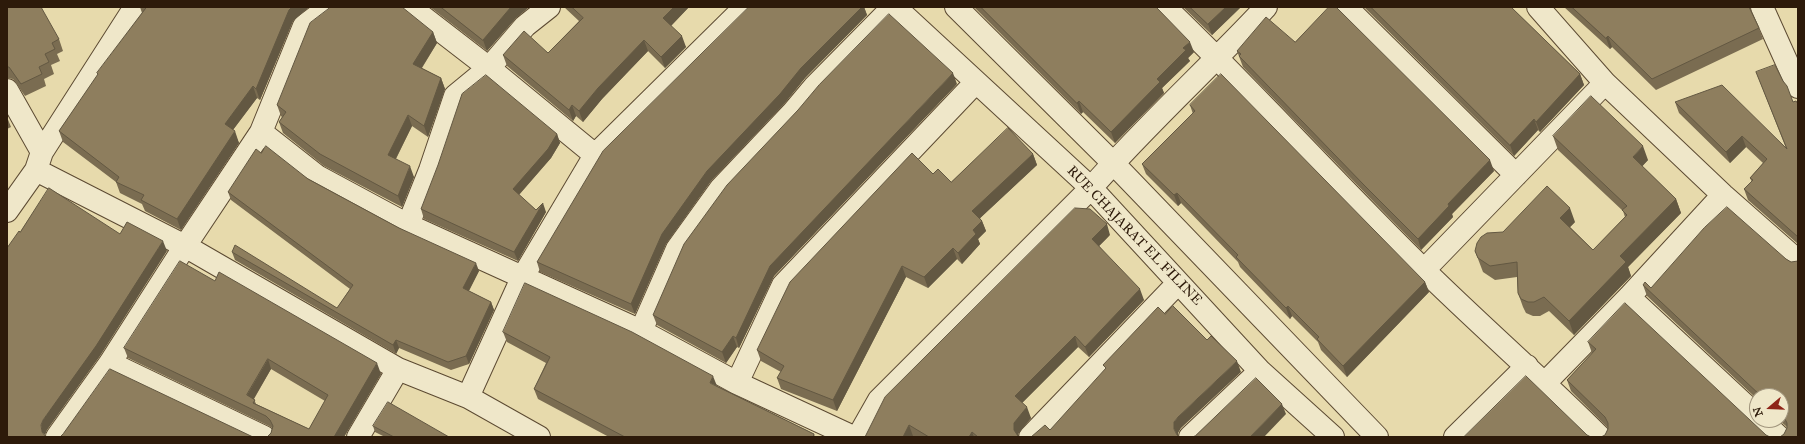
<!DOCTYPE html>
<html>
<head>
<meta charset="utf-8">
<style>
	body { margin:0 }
	#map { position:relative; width:1805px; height:444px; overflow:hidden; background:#e7daac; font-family:"IM FELL Great Primer",serif }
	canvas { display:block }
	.frame { position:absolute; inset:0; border:8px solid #2d1a0a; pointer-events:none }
	.north { position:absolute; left:1749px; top:388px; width:40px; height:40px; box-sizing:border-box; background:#efe7c9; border:1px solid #a1957d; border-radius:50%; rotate:251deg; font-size:11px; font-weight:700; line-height:16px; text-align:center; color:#2d1a0a }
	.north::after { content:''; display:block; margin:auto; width:14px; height:18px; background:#8f2418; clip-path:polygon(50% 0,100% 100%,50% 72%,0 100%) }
</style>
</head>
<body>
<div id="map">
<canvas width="1805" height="444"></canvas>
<div class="frame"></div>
<div class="north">N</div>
</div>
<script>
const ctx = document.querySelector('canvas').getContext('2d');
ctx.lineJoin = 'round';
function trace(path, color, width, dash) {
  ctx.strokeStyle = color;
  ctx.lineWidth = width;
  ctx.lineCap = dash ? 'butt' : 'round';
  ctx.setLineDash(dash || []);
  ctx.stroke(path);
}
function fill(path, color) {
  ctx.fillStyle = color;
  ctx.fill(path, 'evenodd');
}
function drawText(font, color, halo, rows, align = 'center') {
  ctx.font = font + ' "IM FELL Great Primer",serif';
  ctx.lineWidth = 3;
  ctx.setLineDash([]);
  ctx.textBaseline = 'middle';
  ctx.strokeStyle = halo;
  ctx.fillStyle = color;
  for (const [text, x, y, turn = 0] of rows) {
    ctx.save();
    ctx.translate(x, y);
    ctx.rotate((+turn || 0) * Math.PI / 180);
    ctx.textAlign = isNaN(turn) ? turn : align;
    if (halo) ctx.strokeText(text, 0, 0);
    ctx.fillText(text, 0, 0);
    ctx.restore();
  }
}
const minor = new Path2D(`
	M410,7L489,68L595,155
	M895,7L1091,188L1260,371L1333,437
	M956,7L1113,163L1377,437
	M1165,7C1254,92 1336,184 1424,270C1482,327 1543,380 1600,437
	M1346,7L1516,175
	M1538,7L1605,83L1723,195L1798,261
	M1762,7L1798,87
	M7,90L42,152
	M261,132L317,176L408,225L641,331L737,383L853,437
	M36,170L185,246L398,369L468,397L539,437
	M7,211L36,170L42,152L135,7
	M408,225L430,170L455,96L489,68L525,26L549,7
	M1424,270L1605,83
	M1629,297L1757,416
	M641,331L677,249L721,188L793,112L814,87L893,7
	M110,363L264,437
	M737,383L783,285L976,82
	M1545,383L1629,297L1723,195
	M468,397L522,278L595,155L745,7
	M1761,420L1779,437
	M57,437L110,363L185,246L261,132L304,26L329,7
	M358,437L398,369
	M858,437L879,400L1091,188C1146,125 1209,68 1266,7
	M1030,437L1178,283
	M1190,437L1260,371
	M1455,437L1527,366`);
const wall = new Path2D(`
	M7,7L59,39L63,51L57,54L60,61L51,65L54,74L44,79L46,86L25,96L13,79L7,78Z
	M140,7H309L293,21L260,100L257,98L233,130L239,143L181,230L145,211L142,204L120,193L116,182L63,142L59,131L98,75L97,73L142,13Z
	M430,7H529L516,18L487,51Z
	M564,7H689L671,26L686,47L665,68L648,51L602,99L583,122L576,116L573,121L507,66L503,55L548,53L579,21Z
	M749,7H864L867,15L805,78L784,104L711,181L666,244L635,314L540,272L537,262Z
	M974,7H1156L1194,52L1188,58L1190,61L1162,88L1164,93L1115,143L1083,112L1081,114Z
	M1183,7H1241L1212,35Z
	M1364,7H1511L1580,74L1584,85L1540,132L1538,130L1514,156Z
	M1564,7H1749L1759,28L1763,39L1656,90L1612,47L1610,49Z
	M433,32L437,43L422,68L441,78L445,89L428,137L412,126L396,159L414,177L402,207L324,166L283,133L279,122L282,117L281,116L277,105Z
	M1295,42L1494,171L1452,214L1453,217L1421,250L1368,196L1243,67L1237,51Z
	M1756,72L1783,81L1793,102L1798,104V244L1748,200L1744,189L1752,182L1750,178L1763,163L1746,147L1730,163L1679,113L1675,102L1786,148Z
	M957,84L774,276L739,348L737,347L726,363L657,325L653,315Z
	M1190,105L1425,282L1429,292L1347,377L1321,350L1318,342L1292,316L1290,319L1240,267L1238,262L1181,203L1178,206L1146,174L1142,164L1193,114Z
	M7,117L11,127L7,129Z
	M557,134L560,143L551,158L519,195L536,210L546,212L518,261L424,219L421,209Z
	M1553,136L1648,160L1642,166L1676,199L1681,213L1628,267L1631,276L1574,335L1549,311L1540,316H1533L1526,313L1523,307L1518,293L1517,277L1495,280L1483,272L1475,251L1503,232L1575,222L1570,227L1593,250L1625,217L1623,211L1558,150Z
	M261,153L479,271L469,291L491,302L494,310L469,364L451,370L399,348L396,354L235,260L232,252L337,308L350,289L231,200L228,192Z
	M1033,154L1037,165L980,218L982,221L986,231L978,239L980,244L962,264L957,259L928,288L906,277L837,411L781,389L777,378L781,372L761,361L757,350L933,174L951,182Z
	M1110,235L1099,246L1144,300L1089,357L1078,347L1022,403L1031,418L1018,434V436L1020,437H915L913,436L912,437H865Z
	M1786,259L1791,262L1798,437L1784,434L1787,427L1779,420H1781V396H1757V399L1647,296L1643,285L1651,288Z
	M215,281L381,374L344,437H267L271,433L272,428L269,426L128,358L124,348ZM271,369L325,401L309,429L256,404L254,399Z
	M503,332L717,386L814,434L815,437H609L538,399L534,389L546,363L507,342Z
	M1588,342L1766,435H1605L1608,428L1571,391L1567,380L1592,353Z
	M373,426L449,437H385L375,432Z`);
const shadedWall = new Path2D(`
	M292,7H309L293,21L260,100L256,89L289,10Z
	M511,7H529L516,18L487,51L483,40Z
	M674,7H689L667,30L663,18Z
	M862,7H864L867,15L805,78L784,104L711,181L666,244L635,314L631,304L662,234L707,171L801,68Z
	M1226,7H1241L1212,35L1208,24Z
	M433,32L437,43L417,75L413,64Z
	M682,36L686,47L665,68L661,57Z
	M1608,36L1612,47L1610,49L1606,38Z
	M644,40L648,51L602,99L583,122L579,111L598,88Z
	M1190,42L1194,52L1188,58L1190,61L1162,88L1164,93L1115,143L1111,132L1183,48Z
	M953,73L957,84L774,276L739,348L736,338L770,266Z
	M1580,74L1584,85L1540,132L1536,122Z
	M441,78L445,89L428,137L424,126Z
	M253,86L257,98L229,135L225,124Z
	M1079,101L1083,112L1081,114L1077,103Z
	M572,105L576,116L573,121L569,110Z
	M408,115L412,126L392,166L388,155Z
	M1534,119L1538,130L1514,156L1510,145Z
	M235,131L239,143L181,230L177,219Z
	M557,134L560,143L551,158L516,198L513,189Z
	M1742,136L1746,147L1730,163L1726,152Z
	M1643,146L1648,160L1638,171L1633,157Z
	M1033,154L1037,165L976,222L972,211Z
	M1490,160L1494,171L1452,214L1453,217L1421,250L1418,239L1448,204Z
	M410,166L414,177L402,207L398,196Z
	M1177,193L1181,203L1178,206L1174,195Z
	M1676,199L1681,213L1628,267L1631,276L1574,335L1569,321L1620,256Z
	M543,203L546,212L518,261L514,252Z
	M1570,208L1575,222L1565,232L1560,218Z
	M982,221L986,231L978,239L980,244L962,264L958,253L973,230Z
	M1107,224L1110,235L1096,249L1092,239Z
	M163,241L167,251L100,356L47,430L45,435L42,432L41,425L43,420Z
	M953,248L957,259L928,288L924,277Z
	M476,263L479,271L466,296L463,288Z
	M902,266L906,277L837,411L833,400Z
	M1425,282L1429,292L1347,377L1343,366Z
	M1140,289L1144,300L1089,357L1085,347Z
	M491,302L494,310L469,364L466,356Z
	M1288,306L1292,316L1290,319L1286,308Z
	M733,336L737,347L726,363L722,352Z
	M1075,336L1078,347L1019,406L1015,396Z
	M396,340L399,348L396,354L393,345Z
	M268,359L271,369L250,405L247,395Z
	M1237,361L1241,372L1181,428L1178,433V437L1174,429V422L1178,417Z
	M377,363L381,374L344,437H334Z
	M713,376L717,386L710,383Z
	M1282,404L1286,414L1264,437H1250Z
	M1027,407L1031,418L1018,434V437L1014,430V423Z
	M909,425L913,436L912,437H903Z
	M972,432L974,437H969Z`);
const building = new Path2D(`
	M7,7H41L59,39L52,43L55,49L45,54L49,62L39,67L42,74L21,84L9,67H7Z
	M147,7H292L289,10L256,89L253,86L225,124L235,131L177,219L141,200L144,195L116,182L119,177L59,131L98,74L97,73Z
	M331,7H402L433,32L413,64L441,78L424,126L408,115L388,155L410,166L398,196L320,154L279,122L286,112L277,105L310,23Z
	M441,7H511L483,40Z
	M572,7H674L663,18L682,36L661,57L644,40L598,88L579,111L572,105L569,110L503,55L524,31L548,53L583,18Z
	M749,7H862L801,68L780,94L707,171L662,234L631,304L537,262L603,151Z
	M981,7H1156L1190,42L1183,48L1186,50L1157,79L1160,82L1111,132L1079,101L1077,103Z
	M1190,7H1226L1208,24Z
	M1329,7H1336L1490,160L1448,204L1449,206L1418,239L1364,185L1239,56L1241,54L1237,51L1266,17L1295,42Z
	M1371,7H1511L1580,74L1536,122L1534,119L1510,145Z
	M1572,7H1749L1759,28L1652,79L1608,36L1606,38Z
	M889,14L953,73L770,266L736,338L733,336L722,352L653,315L684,244L727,185L798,110L819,85Z
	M1775,65L1783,81L1787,86L1793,102L1796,101L1798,104V237L1744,189L1753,180L1750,178L1767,159L1742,136L1726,152L1675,102L1722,85L1787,149L1756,72Z
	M1221,74L1425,282L1343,366L1317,339L1319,337L1288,306L1286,308L1236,257L1238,255L1177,193L1174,195L1142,164L1195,111L1190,105Z
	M486,75L557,134L548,149L513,189L536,210L543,203L514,252L421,209L438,165L462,94Z
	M1591,96L1643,146L1633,157L1676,199L1620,256L1626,262L1569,321L1544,297L1534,302H1528L1521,299L1518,293L1517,262L1490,266L1478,258L1475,251L1477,243L1481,237L1487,233L1503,232L1547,186L1570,208L1560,218L1593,250L1627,215L1622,210L1627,206L1553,136Z
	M1008,128L1033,154L972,211L982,221L973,230L976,234L958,253L953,248L924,277L902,266L833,400L777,378L784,366L757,350L790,282L912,153L933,174L938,169L951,182Z
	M266,146L308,179L399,228L476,263L463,288L491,302L466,356L448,362L396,340L393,345L232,252L235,245L337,308L353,285L228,192L256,149L261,153Z
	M49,188L120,234L127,222L163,241L96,346L43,420L41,425L42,432L46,437H7V248L19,231L20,232Z
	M1727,207L1786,259L1791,262L1798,261V437H1780L1784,434L1787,428V423L1784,417L1781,414V396H1761L1643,285L1645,282L1651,288L1704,228Z
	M1075,208L1090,209L1107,224L1092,239L1140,289L1085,347L1075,336L1015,396L1027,407L1014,423V430L1018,436L1020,437H978L972,432L969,437H929L909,425L903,437H865L885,397Z
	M180,261L215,281L219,272L377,363L334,437H267L271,433L273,426L270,420L266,416L124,348ZM268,359L328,395L309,429L253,403L255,400L247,395Z
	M525,283L632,332L713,376L710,383L814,434L813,437H625L534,389L550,357L503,332Z
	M1625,303L1766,435L1770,437H1601L1605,435L1608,429V423L1605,417L1567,380L1596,349L1588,342Z
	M1173,306L1207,340L1211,336L1237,361L1178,417L1174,422V429L1177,435L1180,437H1031L1045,425L1050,430L1106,368L1103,365L1158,307L1165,314Z
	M110,369L253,437H60L63,434Z
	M1526,376L1587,435L1591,437H1464Z
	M1256,378L1282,404L1250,437H1192L1195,436Z
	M388,402L449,437H394L373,426Z`);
const streetNames = [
	["RUE CHAJARAT EL FILINE",1134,236,46]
];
trace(minor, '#5c4a32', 24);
trace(minor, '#efe7c9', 22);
fill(wall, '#7a6c51');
fill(shadedWall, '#635842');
fill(building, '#8e7e5e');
trace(building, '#635842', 1);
drawText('14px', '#2d1a0a', '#efe7c9', streetNames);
</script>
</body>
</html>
